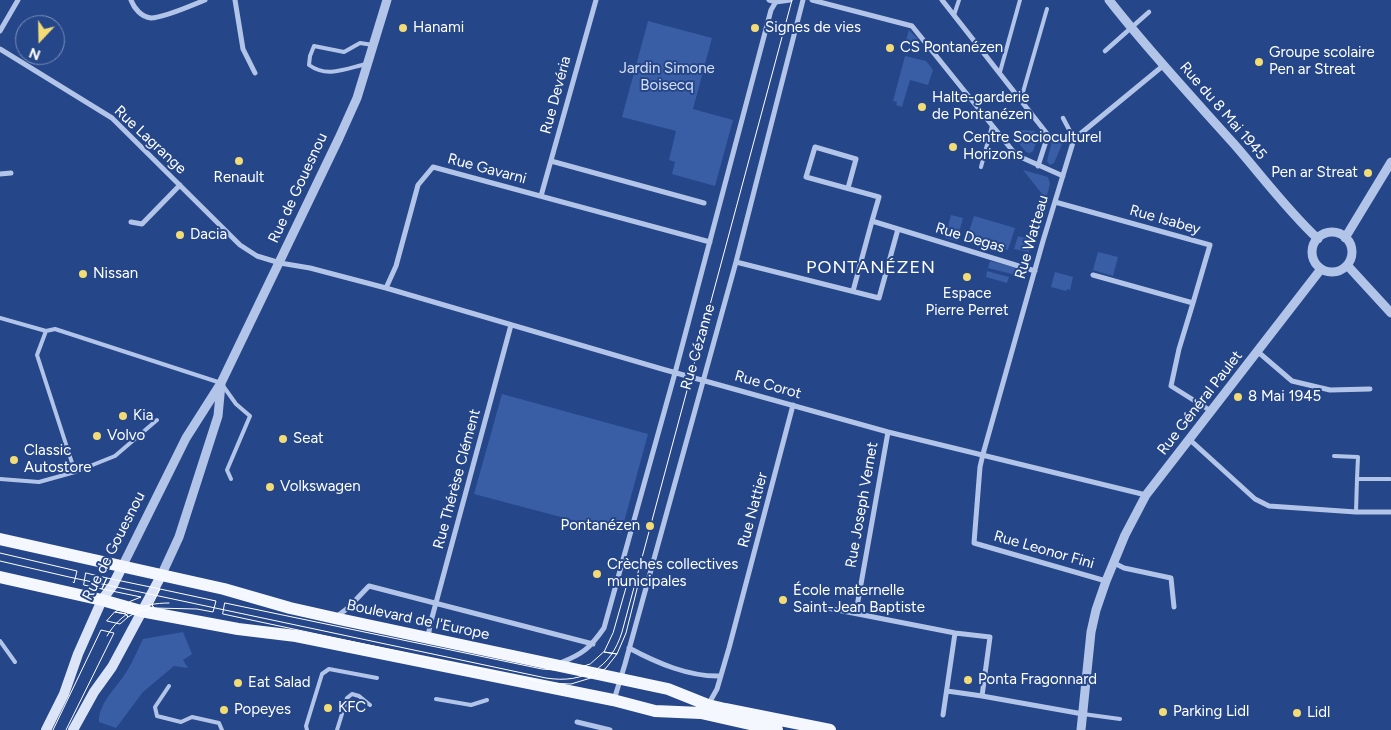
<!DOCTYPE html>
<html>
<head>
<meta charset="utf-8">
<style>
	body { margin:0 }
	#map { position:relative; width:1391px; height:730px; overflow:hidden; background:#254689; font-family:Figtree,sans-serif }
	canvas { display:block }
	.north { position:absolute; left:15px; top:15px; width:50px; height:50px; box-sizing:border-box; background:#254689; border:1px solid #7c90b8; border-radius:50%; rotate:201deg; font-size:14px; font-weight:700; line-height:20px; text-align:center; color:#fff }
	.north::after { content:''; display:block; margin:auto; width:18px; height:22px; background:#f3dc76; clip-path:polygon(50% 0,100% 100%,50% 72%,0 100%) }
</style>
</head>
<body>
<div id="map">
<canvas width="1391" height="730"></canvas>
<div class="north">N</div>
</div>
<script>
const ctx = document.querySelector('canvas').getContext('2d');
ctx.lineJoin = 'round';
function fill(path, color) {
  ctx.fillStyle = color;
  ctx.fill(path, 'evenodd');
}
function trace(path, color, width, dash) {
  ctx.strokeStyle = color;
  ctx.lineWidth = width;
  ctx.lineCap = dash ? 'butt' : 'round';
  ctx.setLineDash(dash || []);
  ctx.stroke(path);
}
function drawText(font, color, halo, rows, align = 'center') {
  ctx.font = font + ' Figtree,sans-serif';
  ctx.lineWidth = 4;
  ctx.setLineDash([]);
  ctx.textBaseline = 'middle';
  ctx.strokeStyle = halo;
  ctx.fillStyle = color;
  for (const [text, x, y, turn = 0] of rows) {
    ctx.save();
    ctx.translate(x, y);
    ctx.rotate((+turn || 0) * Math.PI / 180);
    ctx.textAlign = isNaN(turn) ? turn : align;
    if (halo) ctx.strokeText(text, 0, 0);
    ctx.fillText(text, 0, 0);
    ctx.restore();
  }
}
const green = new Path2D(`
	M648,21L712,38L693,109L733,120L715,186L672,174L675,162L669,160L676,131L622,117Z
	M909,30L918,39L916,47L905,43Z
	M905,56L926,61L933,70L928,85L910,80L902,107L896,105L897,102L893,101Z
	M1021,130L1035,131L1036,143L1033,151L1030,153L1026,152L1016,140L1021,136Z
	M1056,134L1063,142L1054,163L1050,165L1047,161L1053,137Z
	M1023,170L1048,177L1050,184L1046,199Z
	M951,215L963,218L957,241L945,238Z
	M974,216L1015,228L1008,250L967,238Z
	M1018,236L1032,240L1029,252L1014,249Z
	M1098,252L1118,257L1113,276L1093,270Z
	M990,261L1018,268L1016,275L988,268Z
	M987,271L1009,277L1007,283L986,277Z
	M1055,272L1073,277L1070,290L1067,289L1066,291L1051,287Z
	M502,394L648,434L621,533L474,494Z
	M183,632L192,654L183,660L188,668L174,666L143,692L116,728L99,722C98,704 116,688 125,674C132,664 137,651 143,639Z`);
const service = new Path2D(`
	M954,15L959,0
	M366,64C345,69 327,78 309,65L310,56L314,46L344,52L360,43L373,45
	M1000,72L1020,0
	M1021,99L1047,9
	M981,167L992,126
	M0,318L46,331
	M157,420L115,456L75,472L37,355L46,331L55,329L221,383L236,404L250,416L227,470L231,479
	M1334,456L1358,457L1357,479
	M0,479L39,482L75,472
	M1356,512L1357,479H1390
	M0,641L15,662
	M169,686L155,707L157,716L181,722L192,717L219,723L222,730
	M436,699L471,705L487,700
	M1083,714L1120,719
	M307,730L306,726L322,674L329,669L377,678
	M337,730L347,698L352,694L359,696L370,705`);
const pedestrian = new Path2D(`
	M1063,118L1074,139`);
const minor = new Path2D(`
	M131,0C134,8 141,17 151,18C163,18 193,5 205,0
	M235,0L243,49L255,73
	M769,0L776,2L790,0
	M812,0L912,26L1016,155L1063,176
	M942,0L1048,135L1038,166
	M0,31L18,0
	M0,49L112,118L240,245L257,256L280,263L310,268L386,288L396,266L418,185L433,167L710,242
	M551,161L704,203
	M0,174L11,173
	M848,188L856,159L815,147L806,177L879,197L872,221
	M541,196L596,0
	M1055,202L1210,245L1193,303
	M131,222L142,224L180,185
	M736,262L879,298L898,229
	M1093,275L1193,303L1179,349L1171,386L1211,411
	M386,288L662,369L888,432L1146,495
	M853,291L872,221L1035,271
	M1257,351L1292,381L1330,390L1370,389
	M1189,439L1255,499L1269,506L1356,512H1391
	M1114,563L1124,568L1171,578L1174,607
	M1106,581L974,543L980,467L983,454L1043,241L1074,139L1164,65
	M817,606L955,633L990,637L982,696
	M856,612L888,432
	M336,617L348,608L369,586L593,644
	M428,638L430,625L511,325
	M629,648C657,663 689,677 721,676
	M560,663C583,654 590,648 604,628L675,373L771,10L777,0
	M947,691L982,696L1083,714
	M614,700L625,664L736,262L803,0
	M708,705L717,689L729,648L793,405
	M943,715L955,633
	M577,722L610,730`);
const tertiary = new Path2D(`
	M1109,0C1148,50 1192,97 1234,144C1262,176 1287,210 1318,239
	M1312 252a20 20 0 1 1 40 0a20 20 0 1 1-40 0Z
	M1345,238L1391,162
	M1347,265L1391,313
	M122,567L186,438L221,383L339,138L357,98L387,0
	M161,576L179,537L218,416L221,384
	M1081,730L1091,632L1096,610L1106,581L1125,535L1146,495L1321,269`);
const secondary = new Path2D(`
	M46,730L64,694L78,654L102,600L113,585L122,567
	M73,730L94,692L112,667L161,576`);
const primary = new Path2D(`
	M0,539L224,589L290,608L339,619L668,689L708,705L725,709L830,730
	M0,577L102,600L141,611L238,629L296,636L613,700L655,711L701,713L777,730`);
const tram = new Path2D(`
	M0,553L77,571L74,583L73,582
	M0,561L69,577L546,678C584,684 611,668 622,632L792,0
	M86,573L107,578L102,589L84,585Z
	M107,578L160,589L152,605L154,608L139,611L128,617L126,614L115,612L131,601L141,597L102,589Z
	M628,582L638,585L626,633L617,654L604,652L613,633Z
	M160,589L216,601L213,612L197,609L154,608L152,605Z
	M225,603L542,669L569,671L594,677L571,684L547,683L223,614Z
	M115,612L126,614L128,617L120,624L107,621Z
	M107,636C121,612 142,603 169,603
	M604,652L617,654L606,668L594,677L569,671L590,664Z
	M53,730L101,630L114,633L66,730`);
const pedestrianBridge = new Path2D(`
	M1105,51L1149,12`);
const markers = [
	[403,28,5,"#f3dc76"],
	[755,28,5,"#f3dc76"],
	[890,48,5,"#f3dc76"],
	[1259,62,5,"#f3dc76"],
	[922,107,5,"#f3dc76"],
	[953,147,5,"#f3dc76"],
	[239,161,5,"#f3dc76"],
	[1368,173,5,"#f3dc76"],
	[180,235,5,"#f3dc76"],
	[83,274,5,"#f3dc76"],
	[967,277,5,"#f3dc76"],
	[1238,397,5,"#f3dc76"],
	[123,416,5,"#f3dc76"],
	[97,436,5,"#f3dc76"],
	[283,439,5,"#f3dc76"],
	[14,460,5,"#f3dc76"],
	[270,487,5,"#f3dc76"],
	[650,526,5,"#f3dc76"],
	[597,574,5,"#f3dc76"],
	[783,600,5,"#f3dc76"],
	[968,680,5,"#f3dc76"],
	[238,683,5,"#f3dc76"],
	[328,708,5,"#f3dc76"],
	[224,710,5,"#f3dc76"],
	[1163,712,5,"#f3dc76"],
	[1297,713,5,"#f3dc76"]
];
const poiNames = [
	["Hanami",413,28],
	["Signes de vies",765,28],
	["CS Pontanézen",900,48],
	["Groupe scolaire",1269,53],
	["Pen ar Streat",1269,70],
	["Halte-garderie",932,98],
	["de Pontanézen",932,115],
	["Centre Socioculturel",963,138],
	["Horizons",963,155],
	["Pen ar Streat",1358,173,"right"],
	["Renault",239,178,"center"],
	["Dacia",190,235],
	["Nissan",93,274],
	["Espace",967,294,"center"],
	["Pierre Perret",967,311,"center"],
	["8 Mai 1945",1248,397],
	["Kia",133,416],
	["Volvo",107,436],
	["Seat",293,439],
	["Classic",24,451],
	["Autostore",24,468],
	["Volkswagen",280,487],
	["Pontanézen",640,526,"right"],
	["Crèches collectives",607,565],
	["municipales",607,582],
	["École maternelle",793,591],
	["Saint-Jean Baptiste",793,608],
	["Ponta Fragonnard",978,680],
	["Eat Salad",248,683],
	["KFC",338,708],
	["Popeyes",234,710],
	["Parking Lidl",1173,712],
	["Lidl",1307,713]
];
const parkNames = [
	["Jardin Simone",667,69],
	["Boisecq",667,86]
];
const streetNames = [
	["Rue Devéria",556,95,-75],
	["Rue du 8 Mai 1945",1223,111,49],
	["Rue Lagrange",150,140,43],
	["Rue Gavarni",487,169,15],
	["Rue de Gouesnou",298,188,-65],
	["Rue Isabey",1165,220,16],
	["Rue Watteau",1032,237,-74],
	["Rue Degas",970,238,17],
	["Rue Cézanne",698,347,-74],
	["Rue Corot",768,385,16],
	["Rue Général Paulet",1200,403,-52],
	["Rue Thérèse Clément",457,479,-75],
	["Rue Joseph Vernet",862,505,-80],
	["Rue Nattier",753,510,-75],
	["Rue de Gouesnou",114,546,-63],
	["Rue Leonor Fini",1044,550,16],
	["Boulevard de l'Europe",418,620,12]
];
const quarterNames = [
	["PONTANÉZEN",871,268]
];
fill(green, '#395ea6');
trace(service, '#b2c5e9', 4);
trace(pedestrian, '#b2c5e9', 4.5);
trace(minor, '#b2c5e9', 5);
trace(tertiary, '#b2c5e9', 9);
trace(secondary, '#dce5f8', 10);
trace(primary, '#f5f7fe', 12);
trace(tram, '#fff', 1);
trace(pedestrianBridge, '#b2c5e9', 4.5);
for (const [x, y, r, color] of markers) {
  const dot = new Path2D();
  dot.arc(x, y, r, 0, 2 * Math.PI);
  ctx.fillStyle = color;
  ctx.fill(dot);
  trace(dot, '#254689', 2);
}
drawText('15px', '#fff', '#254689', poiNames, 'left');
drawText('15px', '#d6e1f7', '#254689', parkNames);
drawText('15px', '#fff', '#254689', streetNames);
ctx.letterSpacing = '1px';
drawText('18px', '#fff', '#254689', quarterNames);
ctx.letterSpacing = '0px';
</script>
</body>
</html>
